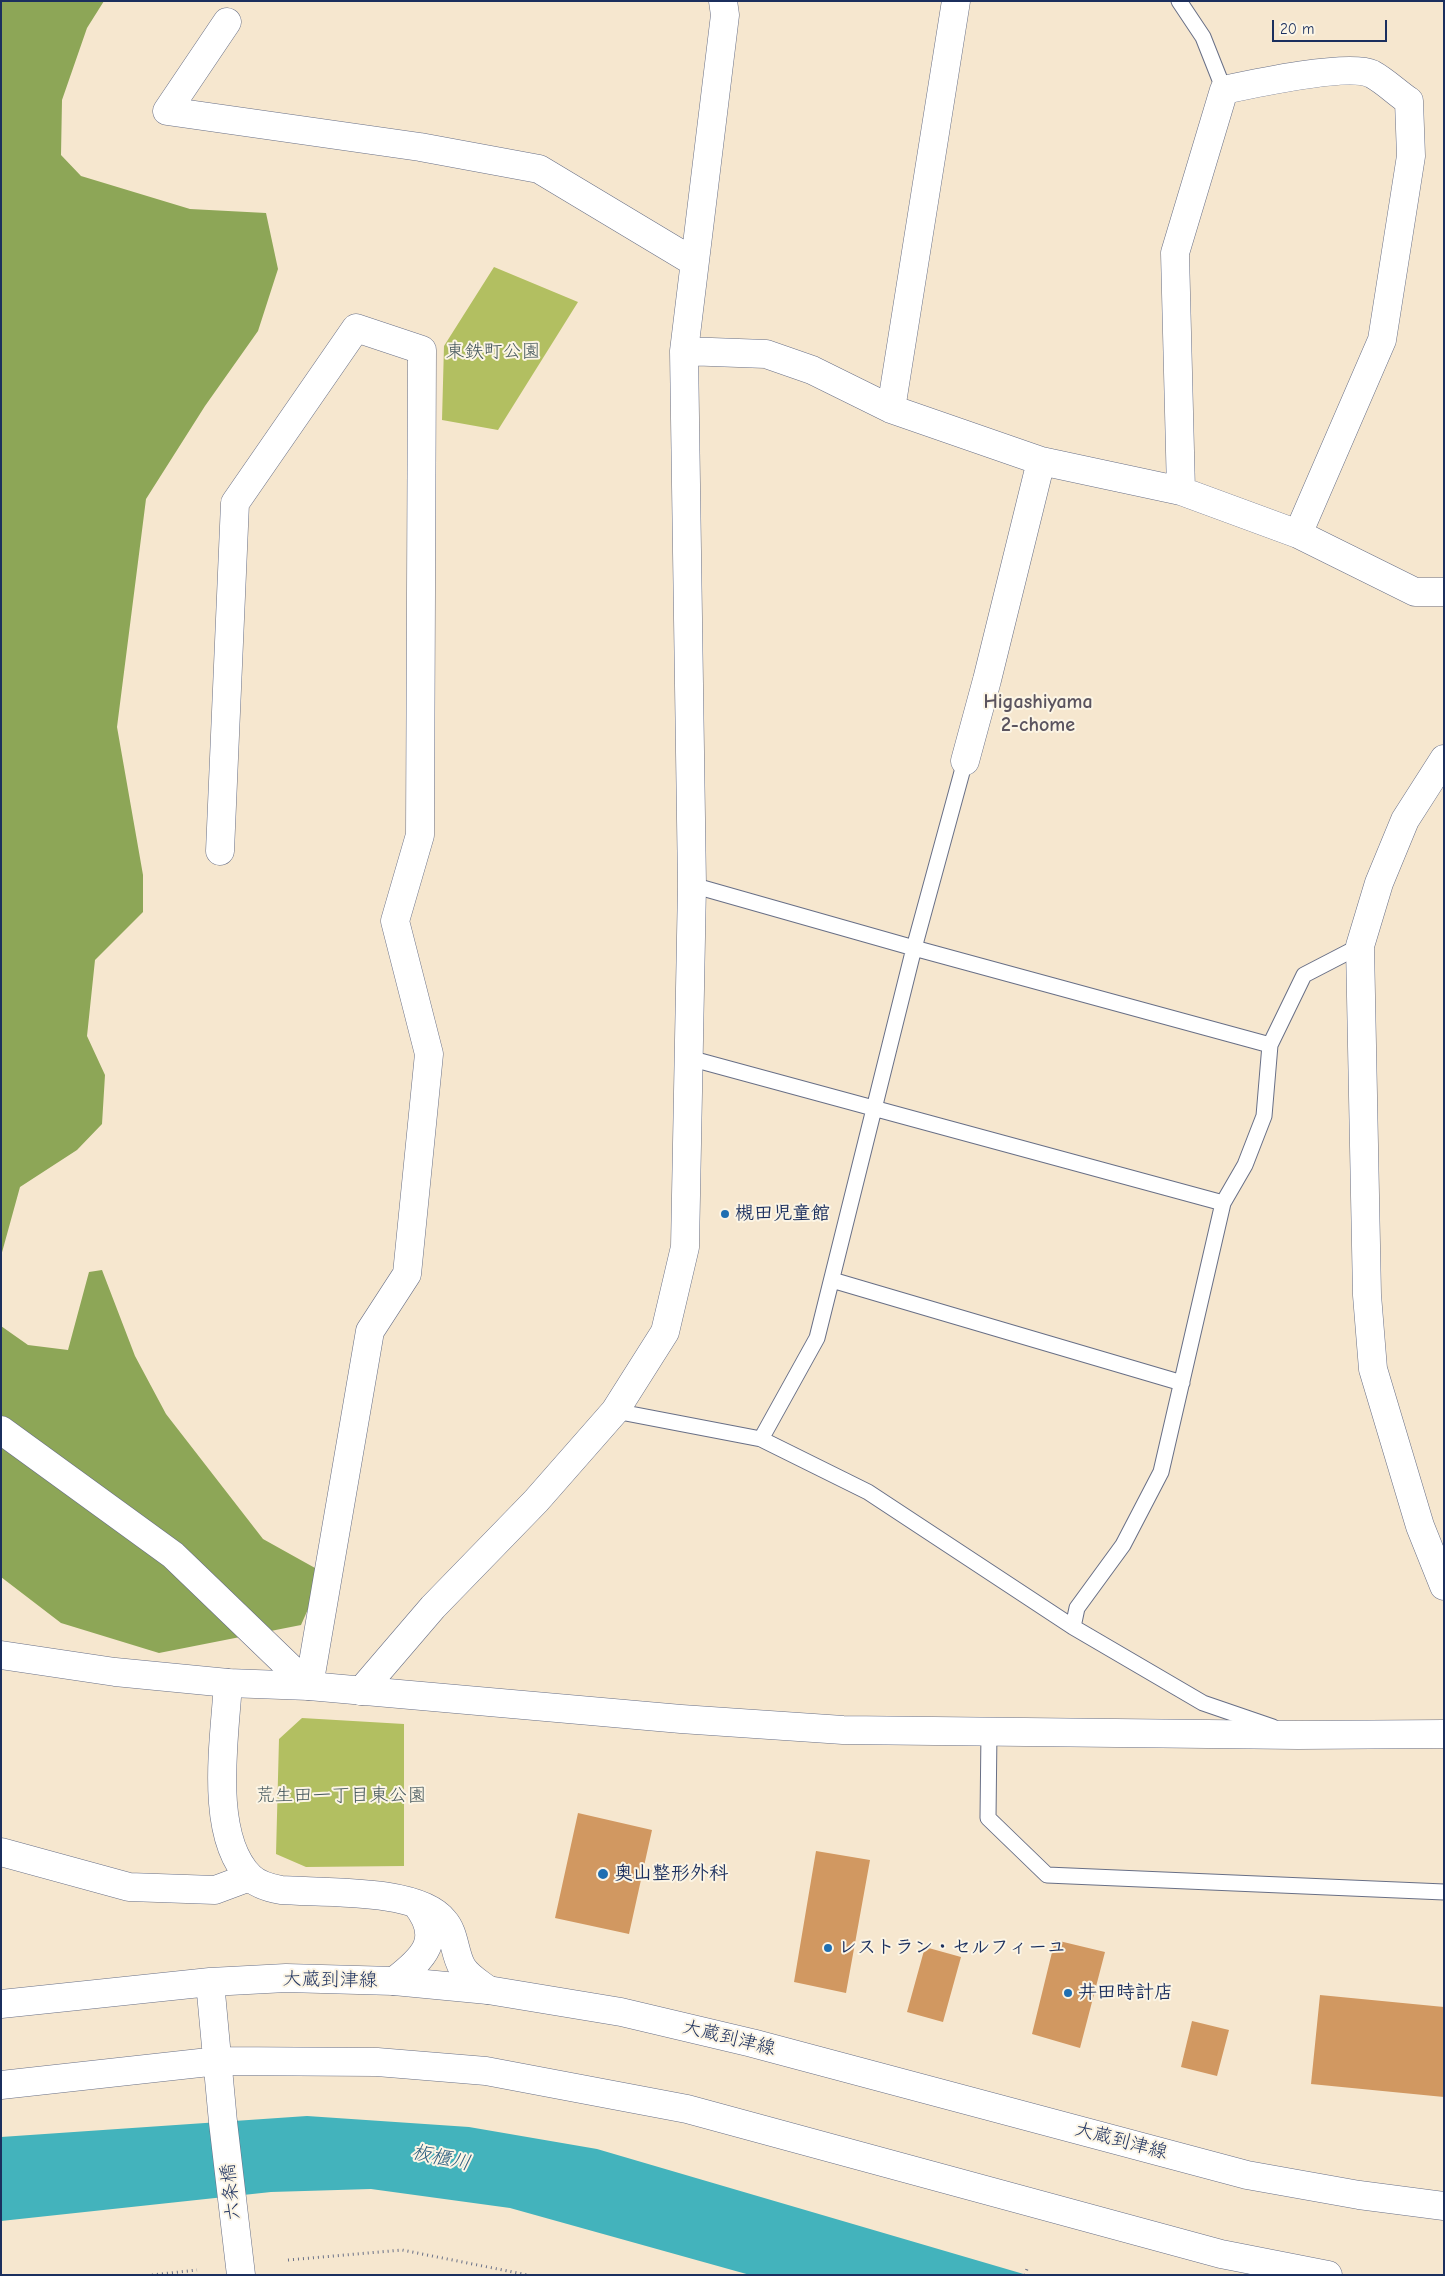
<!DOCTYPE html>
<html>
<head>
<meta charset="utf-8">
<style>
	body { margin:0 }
	#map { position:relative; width:1445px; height:2276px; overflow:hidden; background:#f6e7cf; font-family:"Comic Neue",sans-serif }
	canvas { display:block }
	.frame { position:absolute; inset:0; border:2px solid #1b2f5e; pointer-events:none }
	.scale { position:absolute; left:1272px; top:20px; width:115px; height:22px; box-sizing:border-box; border:2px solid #1b2f5e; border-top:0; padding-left:6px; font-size:15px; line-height:18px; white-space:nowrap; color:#1b2f5e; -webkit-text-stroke:4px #fcf5e5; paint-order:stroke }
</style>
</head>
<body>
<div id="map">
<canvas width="1445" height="2276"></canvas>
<div class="frame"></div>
<div class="scale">20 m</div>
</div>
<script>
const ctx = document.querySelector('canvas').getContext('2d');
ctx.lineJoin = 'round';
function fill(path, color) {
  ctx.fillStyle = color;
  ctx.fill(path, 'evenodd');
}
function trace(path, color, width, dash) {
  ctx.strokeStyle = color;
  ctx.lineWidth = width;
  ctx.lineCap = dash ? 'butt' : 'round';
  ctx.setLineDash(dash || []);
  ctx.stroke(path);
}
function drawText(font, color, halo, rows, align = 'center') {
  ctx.font = font + ' "Comic Neue","Klee One",sans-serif';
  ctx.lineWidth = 4;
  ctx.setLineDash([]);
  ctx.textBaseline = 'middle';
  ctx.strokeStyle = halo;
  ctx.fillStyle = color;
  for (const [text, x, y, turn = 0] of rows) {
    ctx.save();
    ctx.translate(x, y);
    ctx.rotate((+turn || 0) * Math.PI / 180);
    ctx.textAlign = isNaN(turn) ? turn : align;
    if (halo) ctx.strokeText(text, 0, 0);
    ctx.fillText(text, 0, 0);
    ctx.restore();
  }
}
const green = new Path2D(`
	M494,267L578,302L498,430L442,420L444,346Z
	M302,1718L404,1724V1866L306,1867L276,1854L279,1739Z`);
const forest = new Path2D(`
	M1,1H104L87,28L62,100L61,155L81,176L190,209L266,213L278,269L258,331L205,406L146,499L117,727L143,875V912L95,960L87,1036L105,1075L102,1124L77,1150L20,1187L1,1256Z
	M102,1270L135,1356L166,1414L263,1539L324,1573L301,1625L159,1653L61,1623L1,1577V1326L28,1345L68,1350L89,1272Z`);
const water = new Path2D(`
	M307,2116L469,2127L597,2149L1027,2275H750L510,2208L371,2189L271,2192L1,2221V2137Z`);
const building = new Path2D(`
	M578,1813L652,1830L629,1934L555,1918Z
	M816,1851L870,1860L846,1993L794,1982Z
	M1055,1940L1105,1952L1080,2048L1032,2034Z
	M925,1947L961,1957L943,2022L907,2012Z
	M1320,1995L1444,2007V2097L1311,2084Z
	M1192,2021L1229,2030L1217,2076L1181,2067Z`);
const path = new Path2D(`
	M288,2260L402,2250L528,2275
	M152,2275L197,2270
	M1025,2275L1027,2269`);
const lane = new Path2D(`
	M1179,1L1203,37L1224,90
	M692,885L914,948L1270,1045
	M689,1058L1223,1203
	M832,1280L1182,1383
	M615,1411L761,1439L868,1492L1073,1627L1203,1703L1273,1727
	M761,1439L817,1338L914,948L965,761
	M1073,1627L1077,1608L1123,1545L1161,1472L1223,1203L1245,1165L1264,1116L1270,1045L1304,975L1360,946
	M989,1731L988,1818L1047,1875L1444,1892`);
const street = new Path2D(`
	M227,22L167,111L420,147L539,169L694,262
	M684,351L766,354L812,370L891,409L1041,461L1181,491L1298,534L1415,592H1444
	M891,409L956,1
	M1181,491L1175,253L1224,90C1252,84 1349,63 1372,74C1385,81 1397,93 1409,101L1411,156L1382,340L1298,534
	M965,761L987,680L1041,461
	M220,851L235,503L356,328L422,350L420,835L395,921L429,1054L407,1274L370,1331L309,1686
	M1,1430L173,1555L309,1686
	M228,1683C225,1737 208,1835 250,1877C258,1885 270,1888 281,1890C321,1893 419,1888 444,1921C455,1933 454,1953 462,1967C468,1977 479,1983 488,1990
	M361,1691L433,1607L536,1501L615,1411L665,1332L685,1247L692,885L684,351L725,15L723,1
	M1,1852L129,1887L215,1890L250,1877
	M394,1981C424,1958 444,1939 416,1904`);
const secondary = new Path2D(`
	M1444,759L1405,820L1379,883L1360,946L1367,1295L1373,1369L1420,1526L1444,1586
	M1,1655L115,1672L228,1683L309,1686L681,1719L843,1730L1298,1735L1444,1734
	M210,1982L223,2122L241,2275
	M1,2004L210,1982L286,1978L394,1981L488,1990L621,2012L752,2043L1247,2175L1359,2195L1444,2206
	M1,2085L218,2061L377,2062L486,2071L687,2109L1221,2254L1328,2275`);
const markers = [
	[725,1214,5,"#1f6fb2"],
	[603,1874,6,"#1f6fb2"],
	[828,1948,5,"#1f6fb2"],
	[1068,1993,5,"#1f6fb2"]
];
const parkNames = [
	["東鉄町公園",493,352],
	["荒生田一丁目東公園",341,1796]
];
const poiNames = [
	["槻田児童館",735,1214],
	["奥山整形外科",614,1874],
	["レストラン・セルフィーユ",838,1948],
	["井田時計店",1078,1993]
];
const streetNames = [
	["大蔵到津線",330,1980,1],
	["大蔵到津線",729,2038,14],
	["大蔵到津線",1121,2141,15],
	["六条橋",231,2192,-96]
];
const neighbourhoodNames = [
	["Higashiyama",1038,702],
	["2-chome",1038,725]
];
const waterNames = [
	["板櫃川",441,2158,12]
];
fill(green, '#b2bf61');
fill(forest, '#8da657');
fill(water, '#43b3bc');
fill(building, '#d19861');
trace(lane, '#686f86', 17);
trace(street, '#686f86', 29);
trace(secondary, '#686f86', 29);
trace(path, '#686f86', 3, [1, 4]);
trace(lane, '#fff', 15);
trace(street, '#fff', 28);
trace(secondary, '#fff', 28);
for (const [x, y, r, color] of markers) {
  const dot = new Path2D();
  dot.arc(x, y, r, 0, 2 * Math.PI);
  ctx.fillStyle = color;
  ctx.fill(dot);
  trace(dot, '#fcf5e5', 2);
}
drawText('19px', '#485a5f', '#fcf5e5', parkNames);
drawText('bold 19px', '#1b2f5e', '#fcf5e5', poiNames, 'left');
drawText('19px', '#1b2f5e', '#fcf5e5', streetNames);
drawText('bold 20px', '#5b545f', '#fcf5e5', neighbourhoodNames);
drawText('italic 20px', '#295d7f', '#fcf5e5', waterNames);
</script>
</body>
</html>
